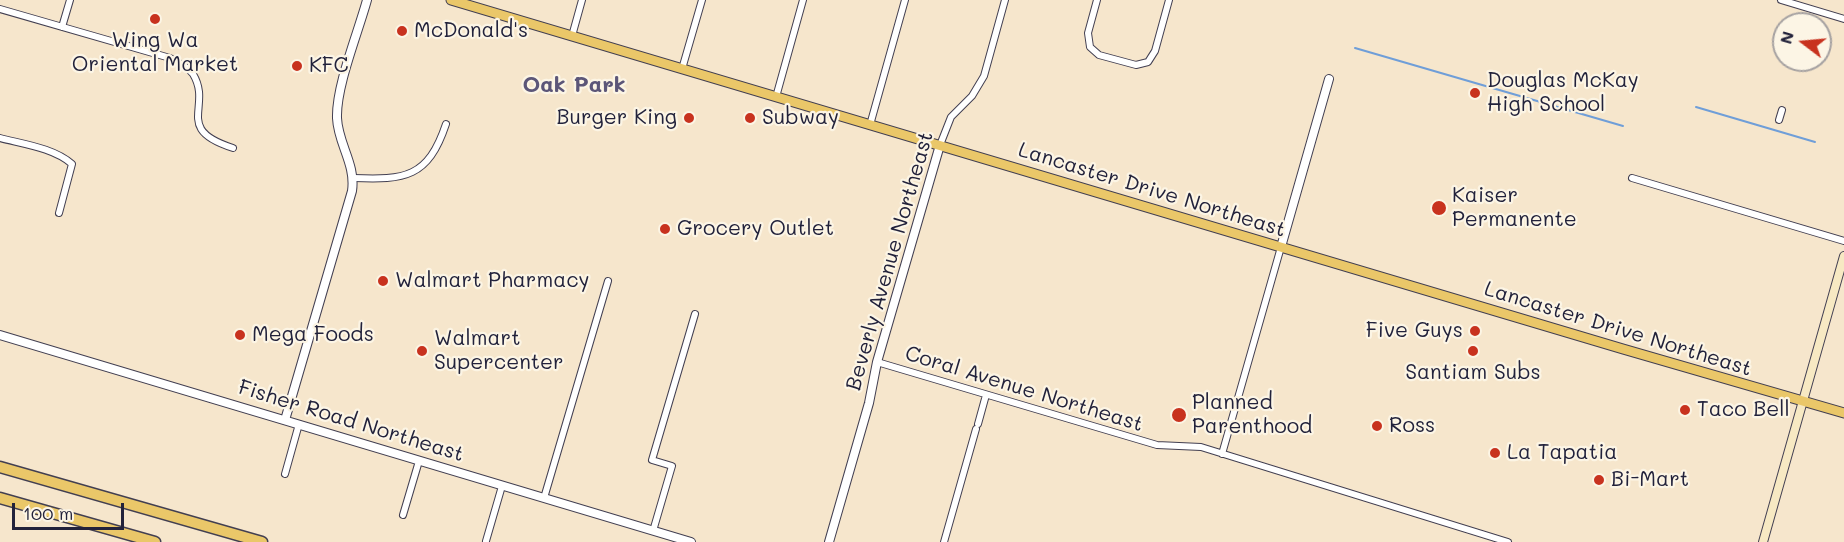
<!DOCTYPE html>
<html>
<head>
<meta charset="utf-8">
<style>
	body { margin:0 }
	#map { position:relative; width:1844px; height:542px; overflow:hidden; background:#f6e6cc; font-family:Mali,sans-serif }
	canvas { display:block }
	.north { position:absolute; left:1772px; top:12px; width:60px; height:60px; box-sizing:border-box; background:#fcf5e5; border:2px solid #a5a1a1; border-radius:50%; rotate:286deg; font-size:16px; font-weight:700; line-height:24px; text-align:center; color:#22223b }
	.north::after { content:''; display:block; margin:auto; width:21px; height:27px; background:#c8321e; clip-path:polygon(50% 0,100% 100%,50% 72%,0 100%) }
	.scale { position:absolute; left:12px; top:503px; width:112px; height:27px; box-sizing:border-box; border:3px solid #22223b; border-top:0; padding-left:8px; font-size:18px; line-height:21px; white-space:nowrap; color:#22223b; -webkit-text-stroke:4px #fcf5e5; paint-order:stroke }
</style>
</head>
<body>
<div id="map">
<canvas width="1844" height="542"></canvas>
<div class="north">N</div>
<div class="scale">100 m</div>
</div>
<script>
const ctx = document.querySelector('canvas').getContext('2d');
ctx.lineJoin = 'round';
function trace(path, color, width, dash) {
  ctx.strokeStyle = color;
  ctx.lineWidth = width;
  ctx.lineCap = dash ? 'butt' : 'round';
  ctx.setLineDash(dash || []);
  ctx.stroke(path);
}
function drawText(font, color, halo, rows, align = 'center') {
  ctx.font = font + ' Mali,sans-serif';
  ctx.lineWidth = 4.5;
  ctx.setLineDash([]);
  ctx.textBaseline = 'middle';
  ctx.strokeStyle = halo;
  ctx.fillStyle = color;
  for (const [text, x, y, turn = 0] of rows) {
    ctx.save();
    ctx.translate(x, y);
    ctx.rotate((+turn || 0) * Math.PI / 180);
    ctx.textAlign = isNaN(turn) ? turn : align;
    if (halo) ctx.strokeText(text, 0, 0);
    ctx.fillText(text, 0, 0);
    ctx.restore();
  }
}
const stream = new Path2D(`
	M1355,48L1623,126
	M1696,107L1815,142`);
const minor = new Path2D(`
	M1097,0L1088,33L1090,47L1099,55L1136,65L1148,62L1155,51L1169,0
	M1781,0L1844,19
	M0,9L170,58C178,62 188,67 193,74C213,107 173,129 233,148
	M62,27L70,0
	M572,36L582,0
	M682,69L702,0
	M776,97L803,0
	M1779,120L1782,110
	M870,125L905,0
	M0,138C23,144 54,148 72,164L59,213
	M940,145L951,117L972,96L984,76L1005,0
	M353,178C405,180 428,178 446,124
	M1632,178L1844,241
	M877,362L1157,445L1201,447L1508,542
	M978,424L986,395
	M1222,454L1281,247
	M285,474L299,424
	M544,498L608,281
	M403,515L419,461
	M653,531L672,466L652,460L695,314
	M486,541L502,486
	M944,542L976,429`);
const tertiary = new Path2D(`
	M1281,247L1329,79
	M0,335L691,542
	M285,420L352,191C356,164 338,144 337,118C336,86 358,33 367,0
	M829,542L869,403L877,362L940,145`);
const secondary = new Path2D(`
	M1763,542L1844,256`);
const primary = new Path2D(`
	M451,0L1623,349L1844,413`);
const motorway = new Path2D(`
	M0,467L262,542
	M0,498L155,542`);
const markers = [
	[155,19,6,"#c8321e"],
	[402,31,6,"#c8321e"],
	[297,66,6,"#c8321e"],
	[1475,93,6,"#c8321e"],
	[689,118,6,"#c8321e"],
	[750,118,6,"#c8321e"],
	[1439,208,8,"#c8321e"],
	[665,229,6,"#c8321e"],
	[383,281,6,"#c8321e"],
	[1475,331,6,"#c8321e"],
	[240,335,6,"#c8321e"],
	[422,351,6,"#c8321e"],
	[1473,351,6,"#c8321e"],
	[1685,410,6,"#c8321e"],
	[1179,415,8,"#c8321e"],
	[1377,426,6,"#c8321e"],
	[1495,453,6,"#c8321e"],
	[1599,480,6,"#c8321e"]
];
const poiNames = [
	["McDonald's",414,31],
	["Wing Wa",155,41,"center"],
	["Oriental Market",155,65,"center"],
	["KFC",309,66],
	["Douglas McKay",1487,81],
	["High School",1487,105],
	["Burger King",677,118,"right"],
	["Subway",762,118],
	["Kaiser",1452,196],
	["Permanente",1452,220],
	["Grocery Outlet",677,229],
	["Walmart Pharmacy",395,281],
	["Five Guys",1463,331,"right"],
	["Mega Foods",252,335],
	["Walmart",434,339],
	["Supercenter",434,363],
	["Santiam Subs",1473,373,"center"],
	["Planned",1192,403],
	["Parenthood",1192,427],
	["Taco Bell",1697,410],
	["Ross",1389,426],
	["La Tapatia",1507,453],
	["Bi-Mart",1611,480]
];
const streetNames = [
	["Lancaster Drive Northeast",1152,190,17],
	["Beverly Avenue Northeast",890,261,-74],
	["Lancaster Drive Northeast",1618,329,17],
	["Coral Avenue Northeast",1024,389,17],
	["Fisher Road Northeast",351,421,17]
];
const neighbourhoodNames = [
	["Oak Park",574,85]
];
trace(stream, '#6f9ed8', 2);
trace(minor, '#423f51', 8);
trace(tertiary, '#423f51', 10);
trace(secondary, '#423f51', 10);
trace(primary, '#423f51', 11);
trace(motorway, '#423f51', 13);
trace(minor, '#fff', 6);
trace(tertiary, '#fff', 8);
trace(secondary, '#f7e9c3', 8);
trace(primary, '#eac769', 9);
trace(motorway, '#eac769', 10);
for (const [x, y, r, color] of markers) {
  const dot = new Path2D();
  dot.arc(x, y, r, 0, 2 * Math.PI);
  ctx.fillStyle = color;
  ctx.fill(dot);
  trace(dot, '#fcf5e5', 2);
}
drawText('21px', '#22223b', '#fcf5e5', poiNames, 'left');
drawText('21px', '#22223b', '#fcf5e5', streetNames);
drawText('bold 22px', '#5c5678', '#fcf5e5', neighbourhoodNames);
</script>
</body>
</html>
